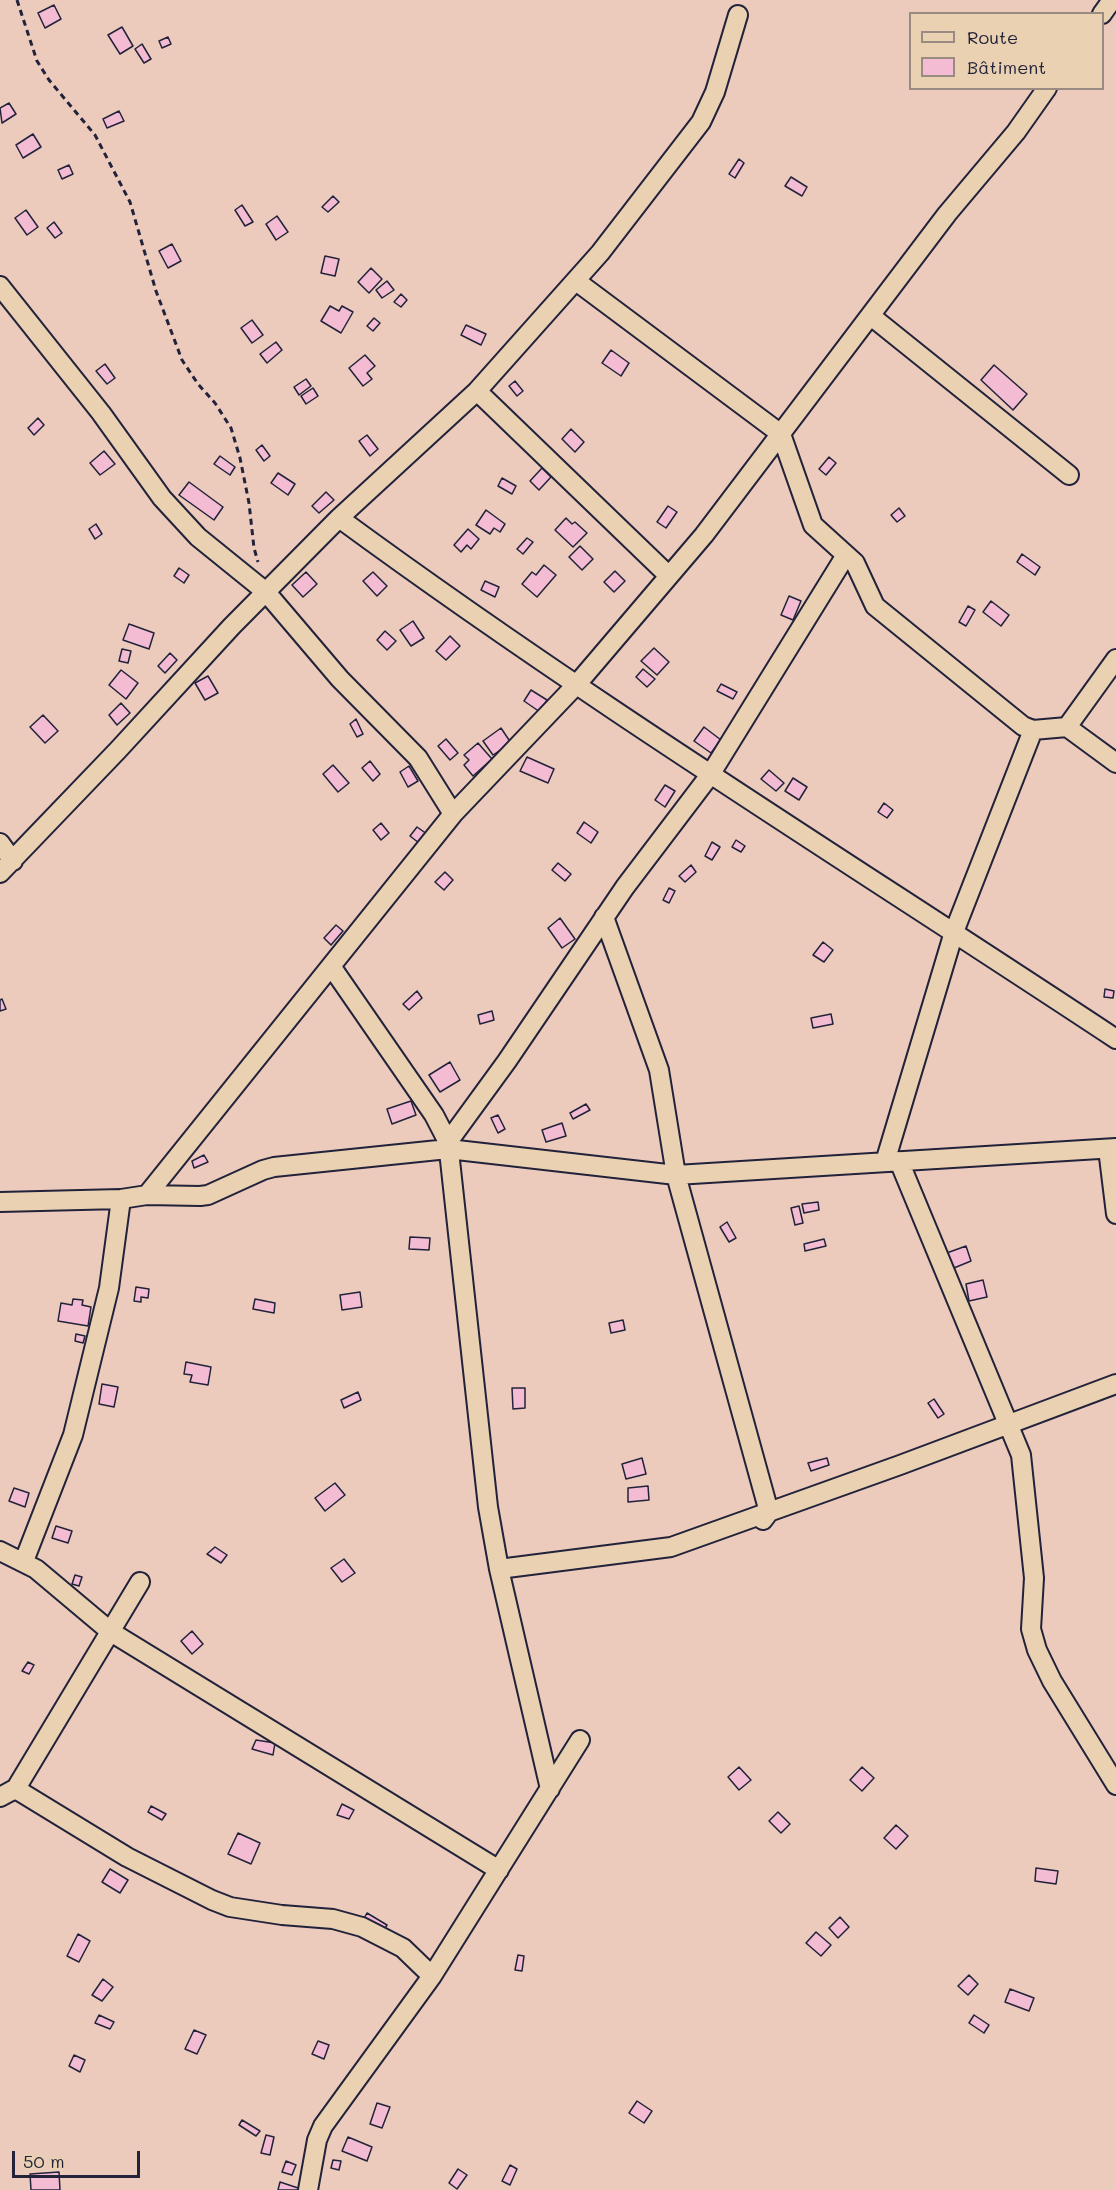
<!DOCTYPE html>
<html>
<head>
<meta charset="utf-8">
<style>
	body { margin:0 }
	#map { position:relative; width:1116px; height:2190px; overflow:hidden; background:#eccbbc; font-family:Mali,sans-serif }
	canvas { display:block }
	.legend { position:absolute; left:909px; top:12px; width:195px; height:78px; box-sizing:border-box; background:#e9d1b2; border:2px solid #998b82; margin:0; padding:8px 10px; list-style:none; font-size:18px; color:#22223b }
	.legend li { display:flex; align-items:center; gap:12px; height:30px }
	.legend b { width:30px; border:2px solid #998b82 }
	.scale { position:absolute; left:12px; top:2151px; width:128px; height:27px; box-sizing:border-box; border:3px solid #22223b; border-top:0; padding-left:8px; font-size:18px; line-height:21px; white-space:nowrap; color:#22223b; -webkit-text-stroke:4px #e9d1b2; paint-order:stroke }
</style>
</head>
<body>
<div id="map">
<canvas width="1116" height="2190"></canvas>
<ul class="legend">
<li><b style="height:8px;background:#e9d1b2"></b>Route</li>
<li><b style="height:16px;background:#f4bcd2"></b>Bâtiment</li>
</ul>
<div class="scale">50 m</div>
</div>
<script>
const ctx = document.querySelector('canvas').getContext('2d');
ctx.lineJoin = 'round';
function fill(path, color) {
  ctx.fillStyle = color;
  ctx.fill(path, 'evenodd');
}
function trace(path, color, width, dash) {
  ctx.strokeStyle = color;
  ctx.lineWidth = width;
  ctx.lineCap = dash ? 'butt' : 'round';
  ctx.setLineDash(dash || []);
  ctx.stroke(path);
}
const building = new Path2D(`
	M54,5L61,19L45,28L38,13Z
	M122,27L133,46L120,54L108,35Z
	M168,37L171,44L162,48L159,41Z
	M142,44L151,59L144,63L135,49Z
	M9,103L16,114L2,123L0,108Z
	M119,111L124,121L107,128L103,119Z
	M33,134L41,147L23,158L16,145Z
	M739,159L744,163L735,178L729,174Z
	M69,165L73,174L62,179L58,170Z
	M791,177L807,187L802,196L785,186Z
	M333,196L339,202L328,212L322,207Z
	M242,205L253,222L245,226L235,210Z
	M26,210L38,227L27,235L15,218Z
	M277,216L288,232L276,240L266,224Z
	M54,222L62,233L55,238L47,228Z
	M172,244L181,261L168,268L159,251Z
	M325,256L339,259L335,276L321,273Z
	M371,268L382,279L369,293L358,282Z
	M387,281L394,290L382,298L376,290Z
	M401,294L407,300L401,307L394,302Z
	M330,306L339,311L342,306L353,312L341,333L321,321Z
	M374,318L380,323L373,331L367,326Z
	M252,320L263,335L252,343L241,328Z
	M466,325L486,334L481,345L461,335Z
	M276,342L282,350L267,363L260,354Z
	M611,350L629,363L621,376L602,363Z
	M365,355L375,366L367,373L372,379L363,386L349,368Z
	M105,364L115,378L107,384L96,371Z
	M994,365L1027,394L1013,410L981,380Z
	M306,379L311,386L299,395L294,387Z
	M515,381L523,391L517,396L509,386Z
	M313,388L318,396L306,404L301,396Z
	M38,418L44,425L34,435L28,428Z
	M571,429L584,442L575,452L562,439Z
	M367,435L378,449L370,456L359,441Z
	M262,445L270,456L264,461L256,450Z
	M104,451L115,464L100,475L90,463Z
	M220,456L235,467L230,475L214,464Z
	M829,457L836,463L826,475L819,469Z
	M542,468L551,477L539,490L530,481Z
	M278,473L295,484L288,495L271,483Z
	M502,478L516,486L512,494L498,486Z
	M189,482L223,507L214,520L179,495Z
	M326,492L334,500L319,513L312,506Z
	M668,506L677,512L666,528L657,522Z
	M899,508L905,516L897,522L891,515Z
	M486,510L505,524L500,532L494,528L490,534L476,525Z
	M566,518L572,524L575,522L587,533L573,547L555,530Z
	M96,524L102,534L95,539L89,529Z
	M468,529L479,539L471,549L467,545L461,552L454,545Z
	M527,538L533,542L523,554L517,549Z
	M580,546L593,559L582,570L569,557Z
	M1022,554L1040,567L1035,575L1017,562Z
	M544,565L556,575L537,597L522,584L532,572L536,575Z
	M179,568L189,575L184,583L174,576Z
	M615,571L625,581L614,592L604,582Z
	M306,572L317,584L303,597L292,585Z
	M373,572L387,586L377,596L363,581Z
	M485,581L499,587L495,597L481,590Z
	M789,596L801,601L793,620L781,615Z
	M991,601L1009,615L1001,626L983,612Z
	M968,606L975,610L966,626L959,622Z
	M413,621L424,638L411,646L400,630Z
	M129,624L154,633L149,649L123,640Z
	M385,631L396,641L387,650L377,640Z
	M450,636L460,646L446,660L436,651Z
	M654,648L669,662L657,675L641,661Z
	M122,649L131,651L128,663L119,661Z
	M170,653L177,660L165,673L158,666Z
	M643,669L655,679L647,687L636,677Z
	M121,670L138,683L126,699L109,685Z
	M208,676L218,693L205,700L195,683Z
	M721,684L737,692L733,699L717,691Z
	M531,690L547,700L540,712L524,701Z
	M121,703L130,713L117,725L109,715Z
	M43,715L58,731L45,743L30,727Z
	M356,719L363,734L357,737L350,724Z
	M704,727L721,740L711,753L694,741Z
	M501,728L511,743L493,755L483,741Z
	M446,739L458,753L450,760L438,746Z
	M478,743L492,759L473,776L464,765L469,760L464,755Z
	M527,757L554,769L548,783L520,771Z
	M370,761L380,774L373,781L362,768Z
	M333,765L349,783L338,792L323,774Z
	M409,766L418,781L408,787L400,772Z
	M769,770L784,783L776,791L761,779Z
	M793,778L807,787L799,800L785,791Z
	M665,785L675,791L665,807L655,800Z
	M884,803L893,810L887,818L878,812Z
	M584,822L598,832L591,843L577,833Z
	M381,823L389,833L381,840L373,830Z
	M417,827L427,834L419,843L410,836Z
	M736,840L745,846L741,852L732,847Z
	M712,842L720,847L712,860L705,856Z
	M558,863L571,874L565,881L552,870Z
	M691,865L696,872L685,882L679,876Z
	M445,872L453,880L444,890L435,882Z
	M669,888L675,891L669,903L663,900Z
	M560,918L575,939L562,948L548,928Z
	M336,925L343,931L331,945L324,938Z
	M823,942L833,950L824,962L813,955Z
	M1105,989L1114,991L1113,998L1104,997Z
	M417,991L422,998L409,1010L403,1004Z
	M2,999L6,1009L0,1011V1000Z
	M492,1011L494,1020L480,1024L478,1015Z
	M831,1014L833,1024L813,1028L811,1018Z
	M450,1062L460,1080L440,1092L429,1075Z
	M411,1101L416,1115L392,1124L387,1109Z
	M586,1104L590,1110L573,1119L570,1113Z
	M498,1115L505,1129L498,1133L491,1118Z
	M562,1123L566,1136L546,1142L542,1130Z
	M204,1155L208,1162L194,1168L192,1161Z
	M818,1202L819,1210L804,1213L802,1204Z
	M799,1206L803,1223L795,1225L791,1208Z
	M727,1222L736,1238L729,1242L720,1227Z
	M410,1237L430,1238L429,1250L409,1249Z
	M824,1239L826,1246L805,1251L804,1244Z
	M966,1246L971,1261L949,1270L944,1254Z
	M983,1280L987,1297L969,1301L966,1284Z
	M136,1287L149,1289L148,1298L141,1297V1302L134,1301Z
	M360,1292L362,1307L342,1310L340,1295Z
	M73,1299L83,1300L82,1305L91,1307L88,1326L58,1321L61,1303L72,1305Z
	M255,1299L275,1303L274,1313L253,1309Z
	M623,1320L625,1330L611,1333L609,1323Z
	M76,1334L85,1336L83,1343L75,1341Z
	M186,1362L211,1367L208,1385L190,1382L192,1375L184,1374Z
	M102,1384L118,1387L114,1407L99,1404Z
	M512,1388H525V1408L513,1409Z
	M358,1392L361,1400L344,1408L341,1400Z
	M934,1399L944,1414L938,1418L928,1403Z
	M642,1458L646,1474L626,1479L622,1464Z
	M827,1458L829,1465L811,1471L808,1463Z
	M335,1483L345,1495L325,1511L315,1498Z
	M648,1486L649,1500L628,1502V1488Z
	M14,1488L29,1493L25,1507L9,1501Z
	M56,1526L72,1531L68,1543L52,1538Z
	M215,1547L227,1555L221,1563L207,1554Z
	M344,1559L355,1573L342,1582L331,1568Z
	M75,1575L82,1577L79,1586L72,1584Z
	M192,1631L203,1644L192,1654L181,1641Z
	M28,1662L34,1665L29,1674L22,1671Z
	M256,1740L275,1743L273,1755L252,1749Z
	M739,1767L751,1780L739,1790L728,1777Z
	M862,1767L874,1778L862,1791L850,1780Z
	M342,1804L354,1810L349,1819L337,1815Z
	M151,1806L166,1814L162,1820L148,1812Z
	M778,1812L790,1824L781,1833L769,1821Z
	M896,1825L908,1836L896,1849L884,1838Z
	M238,1833L260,1843L251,1864L228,1854Z
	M1036,1868L1058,1871L1056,1884L1035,1881Z
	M110,1869L128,1880L120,1893L102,1882Z
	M367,1913L387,1925L382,1933L362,1922Z
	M840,1917L849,1927L838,1938L829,1928Z
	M816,1932L831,1945L821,1956L806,1943Z
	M78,1934L90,1941L79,1962L67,1956Z
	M518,1955L524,1956L522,1971L515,1970Z
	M969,1975L978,1984L968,1995L958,1986Z
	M103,1979L113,1987L102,2001L92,1995Z
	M1010,1989L1034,1998L1029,2011L1005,2002Z
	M99,2015L114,2022L110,2029L95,2023Z
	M974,2015L989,2025L984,2033L969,2023Z
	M194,2030L206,2035L197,2054L185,2049Z
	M318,2041L329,2045L324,2059L312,2054Z
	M74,2055L85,2060L80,2072L69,2066Z
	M637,2101L652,2111L644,2123L629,2113Z
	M377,2103L390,2107L382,2128L370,2124Z
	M242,2120L260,2131L256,2136L239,2125Z
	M266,2135L274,2137L270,2155L261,2153Z
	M348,2137L372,2147L367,2161L342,2151Z
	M333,2160L341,2161L339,2170L331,2168Z
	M286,2161L296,2165L292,2175L282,2172Z
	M510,2165L517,2169L510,2185L502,2181Z
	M458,2169L467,2175L457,2189L449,2183Z
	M59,2172L60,2190H31L30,2174Z
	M280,2182L301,2189L300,2190H278Z`);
const path = new Path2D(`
	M17,0L37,61L49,80L95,135L130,202L156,291L182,360L198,384L215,403L231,428L240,458L249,503L254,548L258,562`);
const street = new Path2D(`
	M1102,14L1112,0
	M576,281L781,434L813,525L855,563L875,606L1023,726L1033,730L1067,727L1116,763
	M0,286L101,413L162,498L198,537L266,592L340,679L418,758L453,814
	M871,316L1069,475
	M477,391L669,576
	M339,518C591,703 856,867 1116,1039
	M1067,727L1116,659
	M0,843L13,861
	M0,873L118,750L232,626L339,518L477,391L600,253L701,122L715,92L738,15
	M604,917L659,1070L676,1175L769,1512L763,1520
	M331,966L434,1115L448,1142L488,1507L499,1569L550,1789
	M448,1142L507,1061L625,887L710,775L846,555
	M1108,1149L1116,1214
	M899,1161L1021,1455L1034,1578L1031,1629L1037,1650L1052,1681L1116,1785
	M885,1162L954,932L1033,730
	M147,1195L453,814L577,684L704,535L947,214L1016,132L1047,88
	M0,1202L121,1199L147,1195L200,1196L208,1195L263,1170L274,1167L448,1149L676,1175L1116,1148
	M0,1551L36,1569L111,1632L499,1870
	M24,1561L73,1435L109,1288L121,1199
	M499,1569L671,1547L900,1465L1116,1384
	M15,1790L140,1582
	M0,1797L13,1790L19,1791L127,1857L212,1900L230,1907L282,1915L333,1919L362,1927L403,1948L432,1976
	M308,2190L317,2140L323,2126L432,1976L580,1740`);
fill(building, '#f4bcd2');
trace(building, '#22223b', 1.5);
trace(street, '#22223b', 22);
trace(path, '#22223b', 3, [6, 4.5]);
trace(street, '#e9d1b2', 18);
</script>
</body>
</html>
